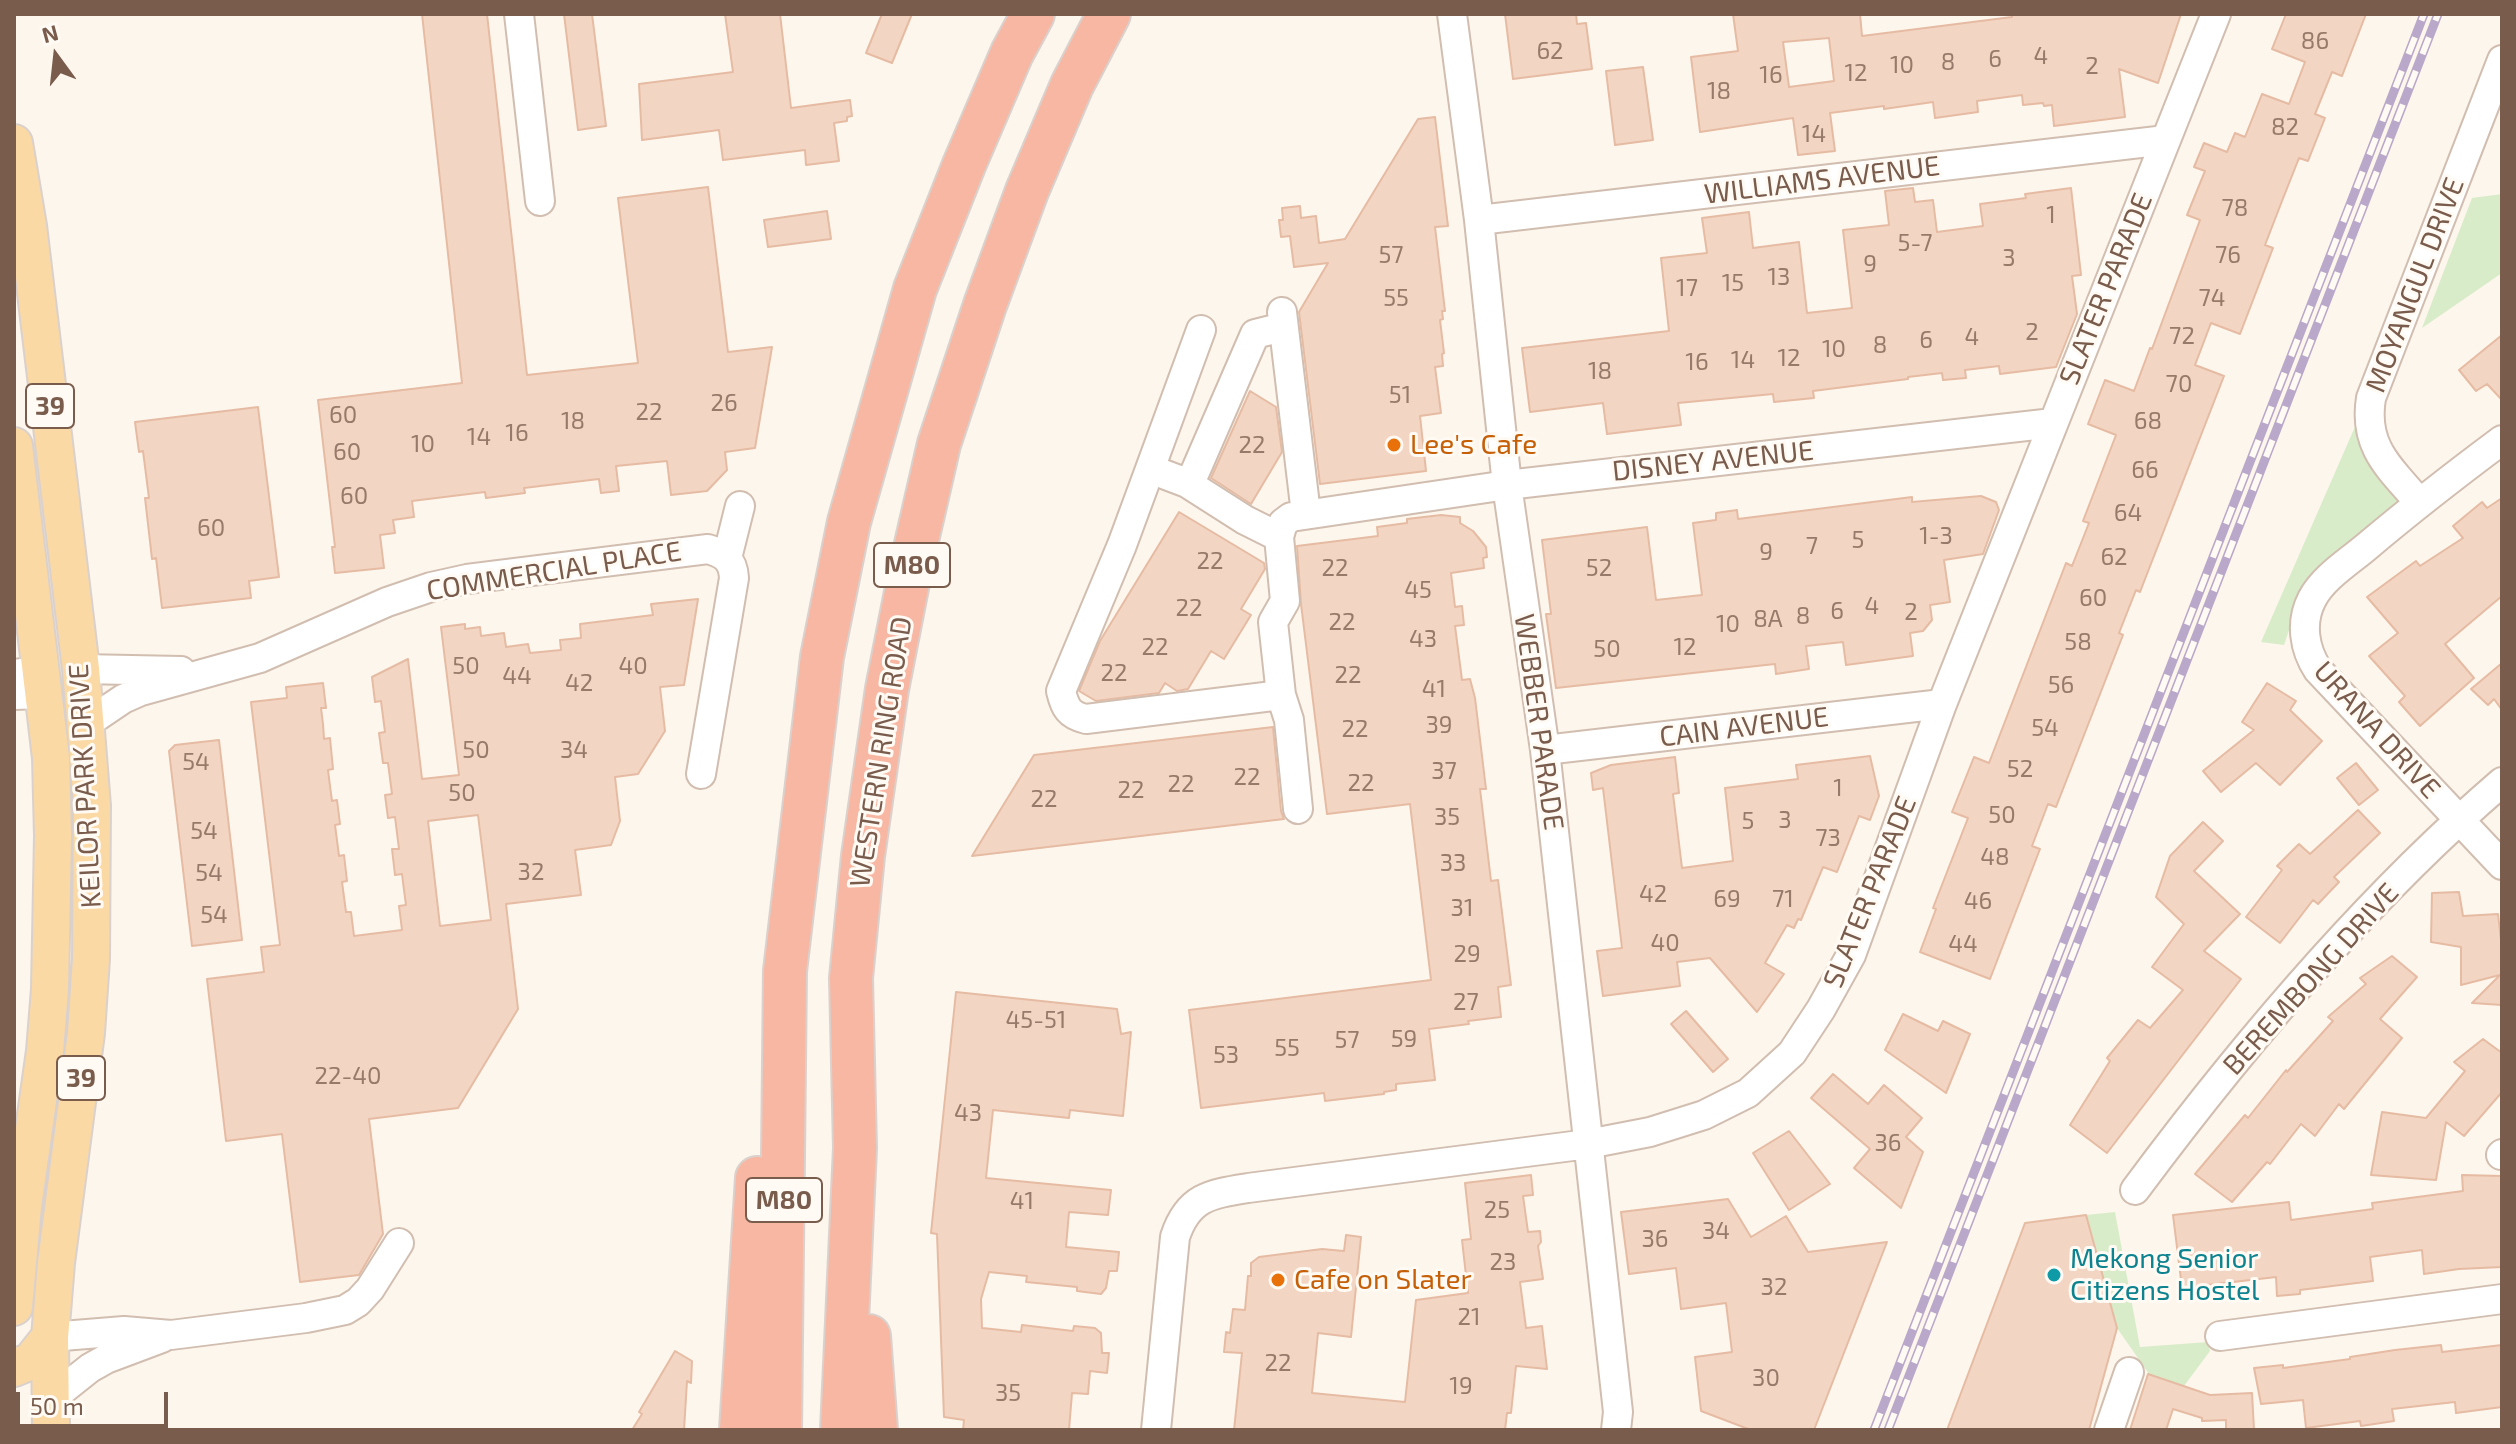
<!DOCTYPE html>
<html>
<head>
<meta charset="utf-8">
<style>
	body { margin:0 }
	#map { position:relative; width:2516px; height:1444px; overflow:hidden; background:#fdf6ec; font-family:"Exo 2",sans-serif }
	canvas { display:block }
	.frame { position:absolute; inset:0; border:16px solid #7a5c4d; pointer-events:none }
	.north { position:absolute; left:16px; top:16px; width:80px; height:80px; -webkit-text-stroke:6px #fffaf3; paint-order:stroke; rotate:345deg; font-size:22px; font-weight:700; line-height:32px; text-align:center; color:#7a5c4d }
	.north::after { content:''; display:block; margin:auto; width:28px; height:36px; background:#7a5c4d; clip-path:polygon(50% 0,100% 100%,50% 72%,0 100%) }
	.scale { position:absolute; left:16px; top:1392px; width:152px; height:36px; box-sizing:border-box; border:4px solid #7a5c4d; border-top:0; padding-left:10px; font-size:24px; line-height:28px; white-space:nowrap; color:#7a5c4d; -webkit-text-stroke:6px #fffaf3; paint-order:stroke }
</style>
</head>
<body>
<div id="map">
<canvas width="2516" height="1444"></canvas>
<div class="frame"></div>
<div class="north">N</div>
<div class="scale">50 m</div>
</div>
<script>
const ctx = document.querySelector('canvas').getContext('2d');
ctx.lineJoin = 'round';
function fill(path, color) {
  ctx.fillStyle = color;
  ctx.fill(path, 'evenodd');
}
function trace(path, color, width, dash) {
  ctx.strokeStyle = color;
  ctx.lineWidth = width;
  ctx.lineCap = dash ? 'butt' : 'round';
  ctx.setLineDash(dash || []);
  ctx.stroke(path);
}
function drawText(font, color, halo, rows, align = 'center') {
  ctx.font = font + ' "Exo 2",sans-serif';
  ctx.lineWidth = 6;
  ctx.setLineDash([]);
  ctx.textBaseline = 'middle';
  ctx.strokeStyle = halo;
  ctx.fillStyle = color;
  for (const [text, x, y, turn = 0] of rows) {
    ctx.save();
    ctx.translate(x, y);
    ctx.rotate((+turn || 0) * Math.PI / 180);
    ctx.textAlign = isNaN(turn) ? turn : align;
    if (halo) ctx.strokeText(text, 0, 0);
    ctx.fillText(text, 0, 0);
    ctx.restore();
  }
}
const green = new Path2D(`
	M2502,194V273L2422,328L2472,198Z
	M2361,413L2401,501L2294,615L2284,645L2261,642Z
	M2115,1212L2140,1347L2208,1342L2210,1351L2184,1386L2149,1374L2117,1328L2086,1215Z`);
const building = new Path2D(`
	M422,14H487L527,375L638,363L618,198L708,187L728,352L772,347L755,448L725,452L727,470L707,491L671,495L667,461L616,466L619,491L601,493L599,479L524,488L525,493L486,498L485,492L412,501L414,517L393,520L395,533L380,535L384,568L335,573L332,547H335L318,400L462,383Z
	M564,14H592L606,126L578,130Z
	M725,14H780L791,108L850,100L852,116L847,117V121L834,123L839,161L806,165L805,150L723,160L719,130L642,140L639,84L733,72Z
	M882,14H912L892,63L866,53Z
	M1505,14H1576L1577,24L1586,23L1592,69L1513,79Z
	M1733,14H1860L1862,36L2012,17V14H2181L2158,83L2119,69L2125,117L2054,126L2052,105L2044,106L2043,103L2023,105L2022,95L1977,101L1978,112L1935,118L1933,102L1884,109V106L1830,113L1835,151L1798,155L1793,118L1700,132L1691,57L1738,51ZM1829,38L1834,81L1789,87L1783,42Z
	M2286,14H2366L2342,76L2332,72L2315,114L2325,118L2308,161L2299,158L2282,201L2265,245L2273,248L2240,334L2211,323L2195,365L2224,376L2140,592L2136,590L2119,633L2123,635L2056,807L2048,804L2032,846L2040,849L1990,979L1920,952L1936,909L1933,908L1968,818L1952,812L1974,757L1989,763L2066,563L2072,566L2089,523L2083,521L2116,435L2088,424L2105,380L2134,391L2150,348L2152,349L2200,220L2187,215L2205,171L2194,167L2204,143L2227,152L2235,133L2245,137L2262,94L2289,104L2305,62L2272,49Z
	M1643,67L1653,140L1615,145L1606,71Z
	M1435,117L1448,226L1435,227L1445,311H1442L1443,319L1440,320L1444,353L1442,354L1443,366L1435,367L1441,413L1420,416L1426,471L1320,484L1299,312L1328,263L1294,267L1290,236L1281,237L1279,220H1283L1282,208L1300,206L1301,218L1316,216L1319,243L1345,239L1418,119Z
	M1913,188L1915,202L1933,200L1937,232L1983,226L1980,204L2026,198L2025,194L2071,188L2081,275L2072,276L2077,314L2056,367L2000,374L1999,366L1965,370L1966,378L1943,380L1942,373L1908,377V379L1813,391L1814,398L1774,402L1773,394L1678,403L1681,425L1607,434L1603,403L1530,412L1522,348L1669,331L1661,258L1707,253L1702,218L1749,212L1753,248L1799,242L1807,313L1852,308L1843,230L1889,225L1885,191Z
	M827,211L831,239L768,247L764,220Z
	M2502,335V400L2487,384L2476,391L2459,370Z
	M1250,391L1276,407L1282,452L1251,504L1211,478Z
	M258,407L279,577L249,581L251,598L162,608L156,558L152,559L145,498H149L143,451L139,452L135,422Z
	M1981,496L1996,502L1999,510L1983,554L1944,560L1950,602L1930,605L1932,620L1923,631L1910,633L1913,656L1846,665L1843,642L1806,646L1809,669L1776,674L1775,664L1556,688L1546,614H1551L1542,540L1647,527L1656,600L1702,595L1693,523L1716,520V513L1737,510L1738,519L1912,497V502Z
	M2502,498V596L2445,644L2474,678L2420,726L2399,702L2405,696L2369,656L2398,633L2367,597L2416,561L2420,566L2463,538L2453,526L2482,502L2487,508Z
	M1179,512L1264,563L1265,569L1241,609L1251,615L1224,659L1211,651L1188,689L1177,691L1165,683L1159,693L1096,701L1079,691L1100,641Z
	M1441,515L1460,517V523L1473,531L1486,547L1487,557L1483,558L1484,568L1451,573L1455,607L1462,606L1464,625L1455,626L1462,680L1470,679L1475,698L1486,789H1480L1491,881L1498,880L1511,985L1498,987L1501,1017L1468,1021L1469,1024L1429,1029L1435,1080L1396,1084V1090L1384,1092V1094L1325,1101L1324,1093L1201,1108L1189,1010L1431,980L1410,804L1327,814L1301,604L1297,546L1378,536L1377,527L1407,523V519Z
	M698,599L684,685L660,687L665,731L638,774L615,777L620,821L611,845L575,850L581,895L506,904L518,1009L458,1108L369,1119L383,1234L359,1275L300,1282L282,1134L226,1141L207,979L264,972L261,947L280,945L251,702L287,698L286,687L323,683L326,708H321L323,724L324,739L330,738L333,769L328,770L330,786L332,801L337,800L340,824L335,825L339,856L344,855L347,881L342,882L346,912H351L354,936L402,930L399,906L406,905L404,890L402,874L395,875L392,849H399L395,817L388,818L385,795L392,794L388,763H383L379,733L385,732L381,701L375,702L372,677L408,659L422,779L459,775L441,627L465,624V629L480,627L481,636L504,633L506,647L528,644L530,653L561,650L560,640L581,638L580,624L653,615L651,604ZM478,815L491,920L440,926L428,821Z
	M2502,663V710L2494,699L2488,705L2471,689Z
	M2267,683L2296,701L2290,710L2322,741L2280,785L2256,763L2221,792L2203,771L2254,730L2242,722Z
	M1273,727L1281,811L1284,819L972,856L1034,755Z
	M219,740L242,940L192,946L169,751L175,745Z
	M1870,756L1879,796L1870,820L1859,816L1837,872L1823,867L1801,920L1798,919L1794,928L1787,925L1765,963L1784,974L1757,1012L1710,958L1677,962L1680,986L1603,996L1597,951L1622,948L1603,788L1593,790L1591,773L1611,765L1675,757L1679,793L1673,794L1682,868L1733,861L1725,788L1798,779L1796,765Z
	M2356,763L2378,790L2359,805L2337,778Z
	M2358,810L2380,833L2334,877L2339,882L2318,904L2313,900L2280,943L2246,917L2282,870L2277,866L2299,844L2310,854Z
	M2203,822L2223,841L2194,871L2240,914L2204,951L2241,979L2107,1153L2070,1125L2110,1061L2107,1058L2138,1020L2150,1028L2183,990L2152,967L2184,924L2156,897L2170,856Z
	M2459,892L2463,916L2498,914L2502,949V1005L2472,1003L2500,975L2461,985V947L2431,942L2432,893Z
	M2392,956L2417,977L2380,1019L2402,1038L2344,1109L2339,1104L2315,1136L2301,1124L2270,1164L2267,1162L2232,1202L2195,1174L2245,1115L2248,1118L2286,1070L2287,1072L2333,1021L2328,1017L2366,984L2360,978Z
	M956,992L1117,1009L1121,1034L1131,1032L1123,1116L1070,1110L1069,1118L993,1110L986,1178L1111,1190L1108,1215L1069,1212L1066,1247L1119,1252L1117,1271H1109L1106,1288L1101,1294L1077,1291V1287L1026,1282L1027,1276L989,1272L981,1299L982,1328L1021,1332L1022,1325L1073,1331L1074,1326L1095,1328L1101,1333L1102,1353H1109L1107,1373L1090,1371L1088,1394L1072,1393L1069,1430H963L964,1420L944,1417L937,1234L931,1233Z
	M1686,1011L1728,1059L1713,1072L1671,1024Z
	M1903,1014L1938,1031L1943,1021L1970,1034L1946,1093L1885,1050Z
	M2483,1039L2502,1053V1092L2464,1136L2446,1122L2436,1180L2371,1175L2382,1112L2426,1118L2465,1071L2454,1062Z
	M1833,1074L1868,1104L1884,1085L1922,1118L1906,1137L1923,1152L1901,1208L1854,1168L1870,1149L1811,1098Z
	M1789,1131L1830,1184L1789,1210L1753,1153Z
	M1531,1175L1533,1195L1523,1196L1528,1232L1540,1231L1541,1242L1538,1246L1543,1279L1520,1282L1526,1328L1542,1326L1547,1369L1516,1366L1511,1413H1507L1505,1430H1234L1242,1353L1224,1352L1226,1332L1230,1333L1233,1309L1245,1310L1248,1276H1251V1263L1259,1257L1322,1249L1344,1251L1346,1235L1361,1237L1351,1337L1318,1333L1312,1393L1405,1402L1416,1300L1468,1293L1462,1240L1471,1239L1465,1183Z
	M2462,1175L2502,1176V1267L2459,1269L2424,1274L2422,1250L2370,1257L2373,1281L2300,1290V1294L2277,1296L2276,1277L2182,1288L2173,1215L2289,1202L2291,1220L2373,1209L2372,1203L2463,1191Z
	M1728,1199L1751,1237L1786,1216L1808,1252L1887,1242L1814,1430H1751L1701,1411L1695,1357L1732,1352L1726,1303L1681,1309L1676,1268L1629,1274L1621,1212Z
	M2086,1215L2117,1328L2089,1430H1947L2025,1223Z
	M2441,1345L2442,1352L2502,1345V1407L2456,1413L2455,1402L2392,1409L2394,1421L2361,1426L2360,1421L2306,1428L2303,1400L2261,1404L2254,1368L2283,1365V1368L2350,1359V1357L2395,1350Z
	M675,1351L692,1361L691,1383L687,1381L684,1430H632L642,1414L639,1412Z
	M2148,1374L2210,1395L2252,1393L2254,1430H2226V1420L2202,1421V1418L2173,1409L2166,1430H2130Z`);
const minor = new Path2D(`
	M519,14L540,201
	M1452,14L1479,220L1507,485L1545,750L1618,1412L1616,1430
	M1479,220L2166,140
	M1282,312L1306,514
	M2502,440C2455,475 2410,510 2365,548C2347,563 2323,578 2312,599C2300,622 2304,649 2318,670L2502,865
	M1150,469L1201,330
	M1187,483L1245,520L1279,537
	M2419,502C2390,468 2363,447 2371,398L2502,60
	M727,558L740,506
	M81,669L181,671
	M14,674L41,671
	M14,695L43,694
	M1281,695L1086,719C1069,715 1065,708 1061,691L1122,545L1150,469L1187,483L1195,472L1255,334L1283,327
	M86,724L123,699L141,691L260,658L387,602L431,587L467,579L708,549C725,554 733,560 734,578L701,774
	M1545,750L1942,704
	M1298,809L1289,720L1281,695L1273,622L1285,601L1279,537L1283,523L1291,517L1507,485L2053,423
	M2501,1155L2502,1154
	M2135,1190C2242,1046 2366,899 2502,782
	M2220,1336L2502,1299
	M50,1337L124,1331L171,1335L306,1318L345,1310L358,1302L370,1289L399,1243
	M51,1399L90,1368L106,1359L162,1338
	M1156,1430L1175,1237C1188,1197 1210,1194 1248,1188L1588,1144L1650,1132L1704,1115L1748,1093L1792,1053L1821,1009L1851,955L1942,704L2216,14
	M2109,1430L2129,1372`);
const major = new Path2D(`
	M14,143L28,226L81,669L92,806L91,959L86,1033L56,1263L50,1337L51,1430
	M14,446L51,758L53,836L50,989L45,1051L23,1207L14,1307
	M14,1368L31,1361L50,1337`);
const highway = new Path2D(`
	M869,1336L876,1430
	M741,1430L757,1178
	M780,1430L785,971L822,657L849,522L915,289L964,165L1012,53L1033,14
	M842,1430L855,1148L851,978L863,856L887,689L912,562L939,444L985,305L1027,191L1072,85L1109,14`);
const rail = new Path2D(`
	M1874,1430L2424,14
	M1888,1430L2438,14`);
const markers = [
	[1394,445,8,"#e8710a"],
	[2054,1275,8,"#0f9aa8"],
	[1278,1280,8,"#e8710a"]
];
const numberNames = [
	["86",2315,41],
	["62",1550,51],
	["4",2041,56],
	["6",1995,59],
	["8",1948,62],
	["10",1902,65],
	["2",2092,66],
	["12",1856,73],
	["16",1771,75],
	["18",1719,91],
	["82",2285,127],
	["14",1814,134],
	["78",2235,208],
	["1",2051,215],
	["5-7",1915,243],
	["57",1391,255],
	["76",2228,255],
	["3",2009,258],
	["9",1870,264],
	["13",1779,277],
	["15",1733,283],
	["17",1687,288],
	["55",1396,298],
	["74",2212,298],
	["2",2032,332],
	["72",2182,336],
	["4",1972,337],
	["6",1926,340],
	["8",1880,345],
	["10",1834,349],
	["12",1789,358],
	["14",1743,360],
	["16",1697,362],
	["18",1600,371],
	["70",2179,384],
	["51",1400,395],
	["26",724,403],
	["22",649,412],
	["60",343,415],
	["18",573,421],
	["68",2148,421],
	["16",517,433],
	["14",479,437],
	["10",423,444],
	["22",1252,445],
	["60",347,452],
	["66",2145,470],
	["60",354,496],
	["64",2128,513],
	["60",211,528],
	["1-3",1936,536],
	["5",1858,540],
	["7",1812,546],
	["9",1766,552],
	["62",2114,557],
	["22",1210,561],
	["22",1335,568],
	["52",1599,568],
	["45",1418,590],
	["60",2093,598],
	["4",1872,606],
	["22",1189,608],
	["6",1837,611],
	["2",1911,612],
	["8",1803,616],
	["8A",1768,619],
	["22",1342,622],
	["10",1728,624],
	["43",1423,639],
	["58",2078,642],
	["22",1155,647],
	["12",1685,647],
	["50",1607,649],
	["50",466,666],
	["40",633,666],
	["22",1114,673],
	["22",1348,675],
	["44",517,676],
	["42",579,683],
	["56",2061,685],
	["41",1434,689],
	["39",1439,725],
	["54",2045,728],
	["22",1355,729],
	["50",476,750],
	["34",574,750],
	["54",196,762],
	["52",2020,769],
	["37",1444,771],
	["22",1247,777],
	["22",1361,783],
	["22",1181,784],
	["1",1838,788],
	["22",1131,790],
	["50",462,793],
	["22",1044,799],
	["50",2002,815],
	["35",1447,817],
	["3",1785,820],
	["5",1748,821],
	["54",204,831],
	["73",1828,838],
	["48",1995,857],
	["33",1453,863],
	["32",531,872],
	["54",209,873],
	["42",1653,894],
	["69",1727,899],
	["71",1783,899],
	["46",1978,901],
	["31",1462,908],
	["54",214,915],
	["40",1665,943],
	["44",1963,944],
	["29",1467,954],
	["27",1466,1002],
	["45-51",1036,1020],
	["59",1404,1039],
	["57",1347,1040],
	["55",1287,1048],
	["53",1226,1055],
	["22-40",348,1076],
	["43",968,1113],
	["36",1888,1143],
	["41",1022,1201],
	["25",1497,1210],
	["34",1716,1231],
	["36",1655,1239],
	["23",1503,1262],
	["32",1774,1287],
	["21",1469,1317],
	["22",1278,1363],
	["30",1766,1378],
	["19",1461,1386],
	["35",1008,1393]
];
const shields = [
	[50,406,48],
	[912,565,76],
	[81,1078,48],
	[784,1200,76]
];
const shieldNames = [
	["39",50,406],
	["M80",912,565],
	["39",81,1078],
	["M80",784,1200]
];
const streetNames = [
	["WILLIAMS AVENUE",1822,180,-7],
	["MOYANGUL DRIVE",2415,285,-69],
	["SLATER PARADE",2106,289,-68],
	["DISNEY AVENUE",1713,461,-6],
	["COMMERCIAL PLACE",554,571,-9],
	["WEBBER PARADE",1539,722,82],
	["CAIN AVENUE",1744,727,-7],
	["URANA DRIVE",2377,730,48],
	["WESTERN RING ROAD",881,752,-81],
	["KEILOR PARK DRIVE",85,786,-93],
	["SLATER PARADE",1870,892,-68],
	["BEREMBONG DRIVE",2311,979,-48]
];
const foodNames = [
	["Lee's Cafe",1410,445],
	["Cafe on Slater",1294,1280]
];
const cultureNames = [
	["Mekong Senior",2070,1259],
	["Citizens Hostel",2070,1291]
];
fill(green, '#d8ecc9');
fill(building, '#f3d5c3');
trace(building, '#e6bba3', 2);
trace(minor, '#d1beb0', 32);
trace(major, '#dad1cd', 40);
trace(highway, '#dad1cd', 46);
trace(minor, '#fff', 28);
trace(major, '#fbd9a5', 36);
trace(highway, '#f7b7a3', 42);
trace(rail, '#b9a8c9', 9);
trace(rail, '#fffaf3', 6, [18]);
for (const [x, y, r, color] of markers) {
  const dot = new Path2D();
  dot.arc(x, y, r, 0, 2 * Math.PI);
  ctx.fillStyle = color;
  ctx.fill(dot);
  trace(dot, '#fffaf3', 3);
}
drawText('24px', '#987a6a', null, numberNames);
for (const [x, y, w] of shields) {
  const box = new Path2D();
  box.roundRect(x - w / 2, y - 22, w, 44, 6);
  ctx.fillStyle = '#fffaf3';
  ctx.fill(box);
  trace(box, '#7a5c4d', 2);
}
drawText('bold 26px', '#7a5c4d', null, shieldNames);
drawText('28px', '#7a5c4d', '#fffaf3', streetNames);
drawText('28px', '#c56008', '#fffaf3', foodNames, 'left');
drawText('28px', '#0d838f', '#fffaf3', cultureNames, 'left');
</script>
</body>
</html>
